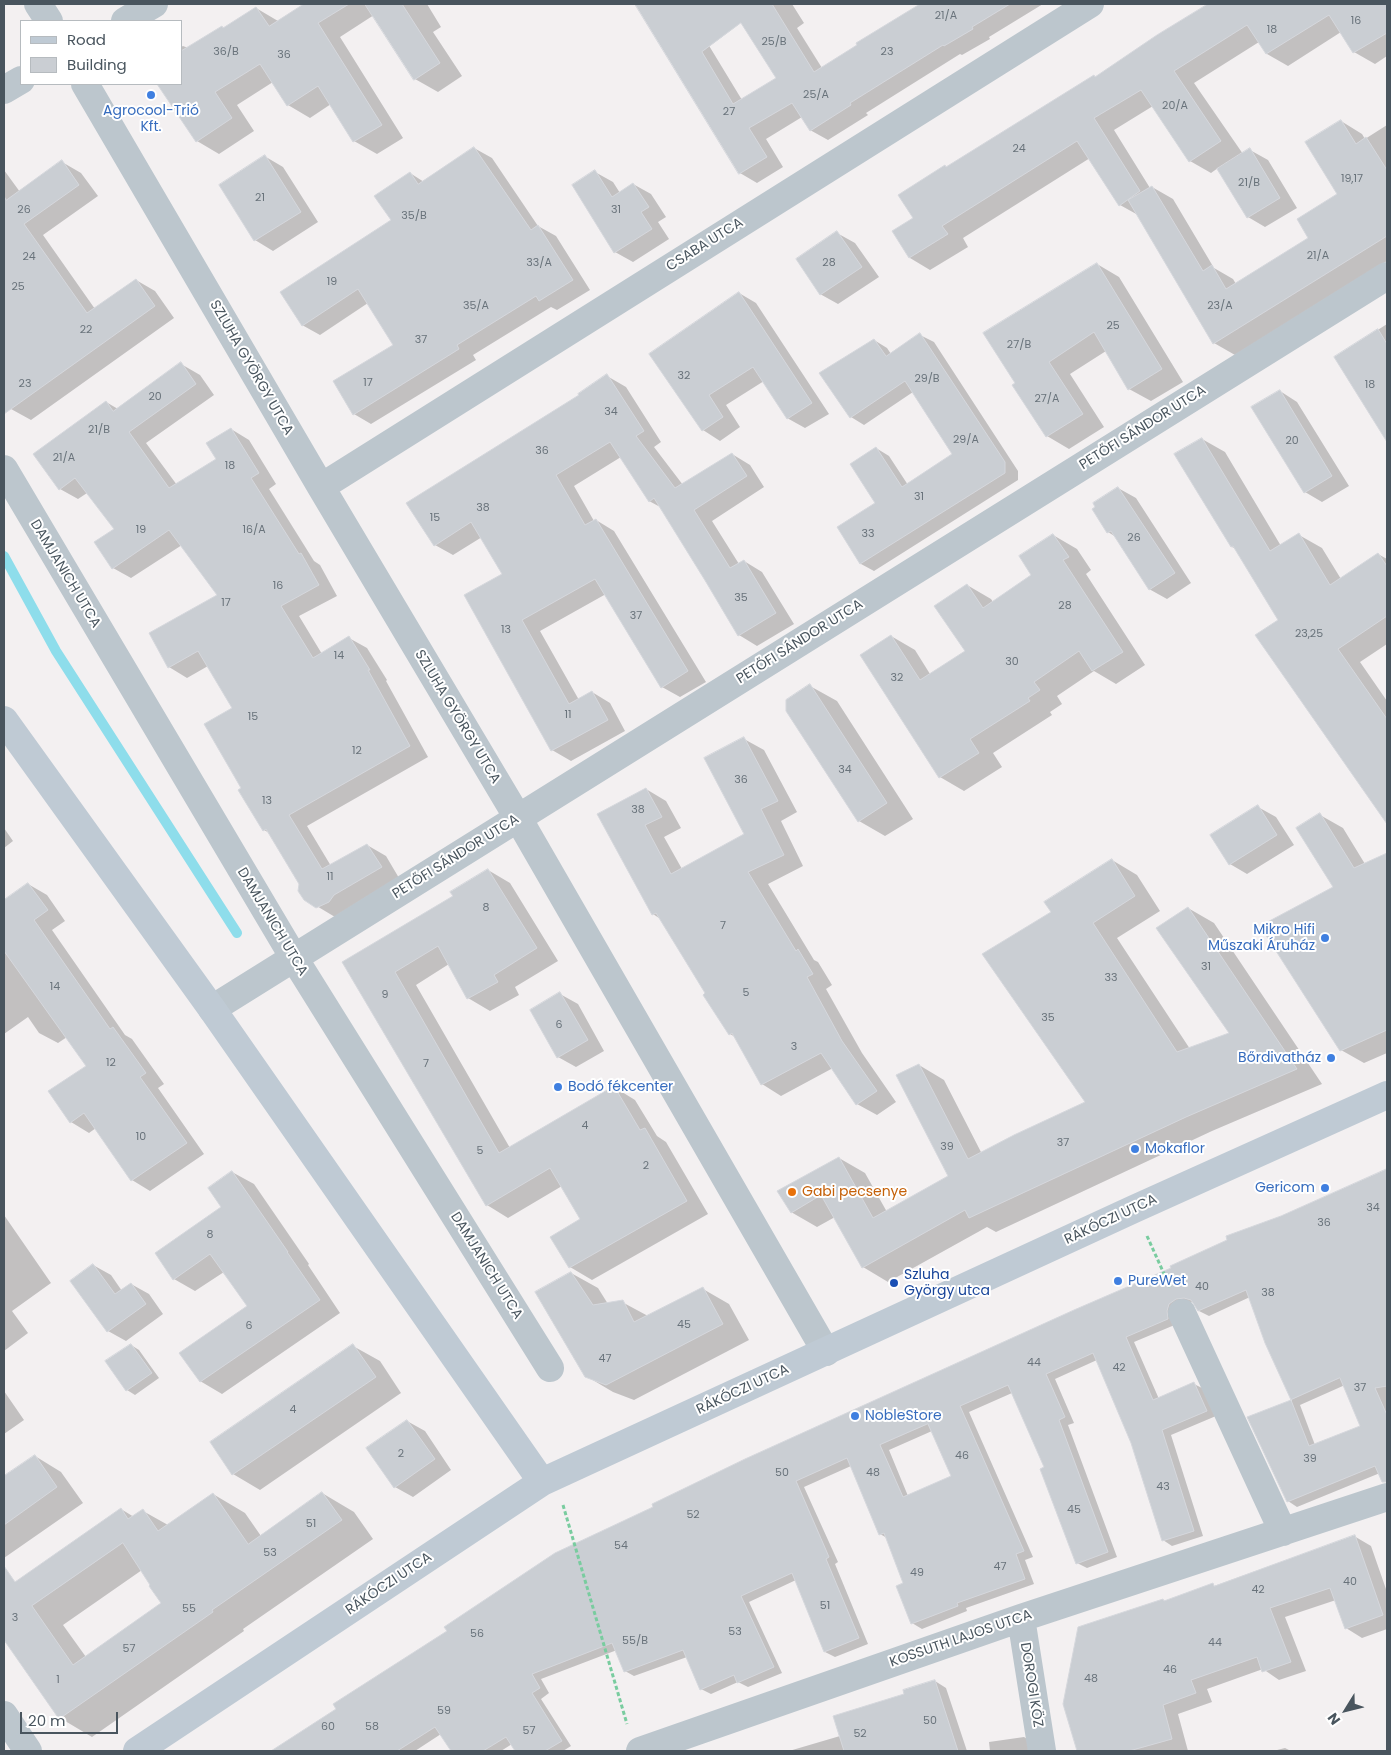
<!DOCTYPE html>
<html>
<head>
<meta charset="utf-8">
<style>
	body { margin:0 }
	#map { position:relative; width:1391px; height:1755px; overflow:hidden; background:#f3f0f1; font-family:Poppins,sans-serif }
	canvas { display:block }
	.frame { position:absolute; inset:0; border:5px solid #49555e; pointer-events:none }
	.legend { position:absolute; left:20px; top:20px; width:162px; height:65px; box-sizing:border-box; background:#fff; border:1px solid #b6bbbf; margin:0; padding:6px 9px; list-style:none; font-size:15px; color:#49555e }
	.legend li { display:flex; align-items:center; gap:10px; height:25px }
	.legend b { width:25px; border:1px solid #b6bbbf }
	.north { position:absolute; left:1321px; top:1685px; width:50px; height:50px; -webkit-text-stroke:4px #fff; paint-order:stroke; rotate:234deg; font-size:14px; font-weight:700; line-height:20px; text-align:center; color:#49555e }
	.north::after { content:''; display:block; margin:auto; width:18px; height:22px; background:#49555e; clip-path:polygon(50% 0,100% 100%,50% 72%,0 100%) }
	.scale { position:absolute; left:20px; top:1712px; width:98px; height:22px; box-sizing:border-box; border:2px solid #49555e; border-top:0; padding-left:6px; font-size:15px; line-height:18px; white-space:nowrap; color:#49555e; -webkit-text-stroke:4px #fff; paint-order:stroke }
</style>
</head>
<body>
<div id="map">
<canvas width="1391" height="1755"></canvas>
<div class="frame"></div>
<ul class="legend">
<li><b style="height:6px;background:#bfcad4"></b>Road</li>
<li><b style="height:14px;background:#caced3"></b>Building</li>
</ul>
<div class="north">N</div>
<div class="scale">20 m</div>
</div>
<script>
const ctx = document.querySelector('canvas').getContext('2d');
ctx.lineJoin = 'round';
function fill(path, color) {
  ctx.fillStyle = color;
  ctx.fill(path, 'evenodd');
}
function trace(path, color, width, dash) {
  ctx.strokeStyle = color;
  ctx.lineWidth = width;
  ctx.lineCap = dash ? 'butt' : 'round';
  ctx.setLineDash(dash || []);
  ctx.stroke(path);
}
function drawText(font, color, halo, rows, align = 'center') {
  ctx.font = font + ' Poppins,sans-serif';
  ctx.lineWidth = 4;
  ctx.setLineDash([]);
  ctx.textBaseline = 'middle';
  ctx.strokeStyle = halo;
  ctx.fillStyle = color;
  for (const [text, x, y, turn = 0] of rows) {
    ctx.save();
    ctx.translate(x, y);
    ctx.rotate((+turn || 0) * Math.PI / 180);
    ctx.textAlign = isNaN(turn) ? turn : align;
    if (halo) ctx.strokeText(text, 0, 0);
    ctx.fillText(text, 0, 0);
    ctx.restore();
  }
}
const shadow = new Path2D(`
	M306,4H427L441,27L433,32L462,76L438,92L415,79L374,15L340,37L403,138L377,154L354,141L331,104L310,118L288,105L273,82L237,105L254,131L219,154L197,141L158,84H181V47L183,46L188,48L222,27L225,28L256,8L278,21Z
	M638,4H688L663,21L640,8Z
	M737,4H792L804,23L797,28L822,68L921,4H1043L989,37L990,39L962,55L960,54L866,113L868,115L828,140L810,130L802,117L766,139L783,167L757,183L740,173L665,50L708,44L742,100L778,78L732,7Z
	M1210,4H1387V56L1375,64L1354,52L1341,32L1288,66L1267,54L1259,42L1194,83L1243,154L1250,150L1268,160L1297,208L1265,227L1248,217L1218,168L1211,173L1190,161L1153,106L1114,130L1150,188L1152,187L1173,199L1214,268L1233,279L1236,284L1310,239L1339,194L1341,121L1362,134L1365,139L1387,125V261L1235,355L1214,343L1138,215L1120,205L1090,158L963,238L968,247L930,270L910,258L915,218L947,168L1094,76L1096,78L1157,36Z
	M474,148L492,158L538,226L556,236L590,290L557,310L551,307L473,355L476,360L371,424L354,414L394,345L368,303L320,335L302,325L392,221L410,173L424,182Z
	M266,157L283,167L318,222L273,251L255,240L220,185Z
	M62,162L81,173L98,196L43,235L95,309L136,280L155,291L174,318L31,420L11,409L4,399V170L20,192Z
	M595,172L613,182L620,193L633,184L651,194L666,217L658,222L669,239L633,262L615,252Z
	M837,233L855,243L879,277L838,304L820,294Z
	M1097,264L1119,277L1183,382L1151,401L1129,389L1106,351L1070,374L1104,427L1069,449L1047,436L1014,385Z
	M739,293L756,303L829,414L805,428L787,418L764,381L726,405L740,427L720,441L703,430L651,354Z
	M1387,324V441L1336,357Z
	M920,335L934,342L1018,471V480L874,571L861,564L839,528L877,504L876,448L889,456L908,485L954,454L913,392L864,425L851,417L874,340L887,348L891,354Z
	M181,364L200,375L214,395L146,443L177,485L218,459L231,429L249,440L276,484L269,489L314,561L320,565L337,596L299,616L322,654L349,638L367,648L387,680L386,681L428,757L307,826L331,866L367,845L386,856L399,878L335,917L305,899L301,884L271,834L264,830L242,789L234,708L208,666L187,678L169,667L219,596L182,545L131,578L113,568L115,529L87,493L78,499L60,489L106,402L118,409Z
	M607,376L626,387L661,442L654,447L683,485L732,454L750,465L764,487L712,521L739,564L744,561L762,572L794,624L757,646L739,635L662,508L649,501L621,457L574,486L594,521L596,520L614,531L706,682L680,697L662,687L606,594L540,631L579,700L592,692L610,703L625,731L571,761L552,750L466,595L504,574L482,537L453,555L435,545L580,396Z
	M1280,391L1297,402L1349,486L1322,502L1305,492Z
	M1202,439L1225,452L1281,546L1299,535L1322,548L1341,579L1378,554L1387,559V644L1360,662L1387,701V822L1257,635L1280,620L1236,549L1232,547Z
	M1118,488L1136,498L1191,583L1167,599L1149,589L1116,537L1108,532L1097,507Z
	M1053,535L1077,549L1091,570L1086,574L1145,665L1116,684L1094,671L1057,696L1062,704L1050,712L1052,715L993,753L1002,767L964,791L940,777L862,656L891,636L915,650L930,674L966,651L967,585L991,599L993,602L1033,575Z
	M810,686L837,701L913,819L885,836L859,821Z
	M744,739L764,750L797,812L781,821L803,866L768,884L814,960L818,962L832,985L826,989L862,1053L896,1102L877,1115L857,1104L833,1068L781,1096L762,1084L737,1038L730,1034L662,920L653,914L599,815L646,789L666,801L681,828L664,837L682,869L746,835Z
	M1258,807L1276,817L1294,845L1247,874L1230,864Z
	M1320,815L1343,828L1365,864L1387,854V1053L1364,1063L1341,1050L1334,887Z
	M4,828L13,841L4,848Z
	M1112,860L1137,875L1160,911L1117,938L1190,1049L1230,1033L1188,908L1214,923L1322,1084L1212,1131L996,1232L987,1227L888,1282L863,1267L835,1217L817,1227L791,1212L839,1158L865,1173L887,1212L949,1177L919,1065L944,1080L982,1154L1087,1103L1053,912Z
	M488,870L510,883L558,961L515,987L519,995L490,1011L468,998L449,964L416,985L510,1148L614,1087L635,1100L657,1136L666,1142L708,1214L592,1280L570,1267L552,1237L582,1219L562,1186L508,1218L487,1205L343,962L454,896Z
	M28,884L47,895L65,921L52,930L125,1035L132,1039L164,1084L158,1088L204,1154L150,1191L132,1180L96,1128L89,1133L71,1122L88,1066L67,1037L58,1043L39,1033L28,1017L4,1034V902Z
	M560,994L578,1004L604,1051L576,1067L558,1057Z
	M1387,1171V1477L1380,1473L1297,1507L1288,1501L1249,1418L1292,1401L1267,1343L1250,1297L1209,1316L1199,1311L1194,1302L1186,1303L1177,1324L1134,1342L1159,1399L1194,1384L1204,1389L1216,1416L1171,1435L1203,1536L1172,1546L1163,1540L1132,1442L1097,1360L1055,1379L1074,1423L1068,1425L1117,1557L1087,1568L1077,1563L1045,1468L1012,1393L969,1412L1033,1557L1025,1560L1034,1584L966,1608L967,1611L922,1629L912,1623L904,1584L887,1538L880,1534L851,1466L804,1487L838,1562L835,1564L868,1644L835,1657L825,1652L796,1580L749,1602L782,1673L748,1687L738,1682L711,1694L701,1689L687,1657L634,1676L625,1671L617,1650L541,1679L549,1693L541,1699L571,1746L563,1751H517L512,1744L501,1751H453L441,1734L415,1751H278L1173,1269L1281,1217ZM1345,1385L1361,1427L1315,1445L1300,1405ZM932,1431L953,1476L908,1496L889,1450Z
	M232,1172L254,1184L309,1264L308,1265L340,1313L222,1394L200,1381L248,1306L224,1272L195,1291L174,1279L222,1208Z
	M4,1215L51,1283L12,1311L28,1333L4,1351Z
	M93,1265L111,1275L122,1291L131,1284L149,1294L163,1314L126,1341L108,1331Z
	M571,1273L598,1288L608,1304L622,1302L648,1316L703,1289L729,1304L749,1340L634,1400L613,1392L586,1376Z
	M131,1345L139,1350L159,1378L135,1395L127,1390Z
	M353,1346L380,1361L401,1393L260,1490L233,1474L212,1443Z
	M4,1391L24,1420L4,1434Z
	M407,1421L425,1431L451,1470L413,1497L395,1487Z
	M35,1456L61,1472L83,1503L4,1558V1478Z
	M322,1493L354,1512L373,1539L243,1629L244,1631L92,1737L60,1718L4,1637V1591L121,1509L134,1517L143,1511L168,1525L213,1494L245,1513L261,1536ZM142,1570L163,1604L86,1657L63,1625Z
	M1354,1536L1371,1546L1387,1592V1629L1362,1638L1346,1628L1336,1600L1285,1617L1306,1671L1279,1680L1263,1669L1207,1689L1212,1702L1178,1714L1188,1751H1078L1064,1707L1163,1600L1165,1601L1213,1585L1216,1587Z
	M935,1681L946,1688L967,1751H789L840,1736L906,1695Z
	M1024,1737L1032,1742L1034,1751H990L989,1742Z
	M1285,1748L1291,1751H1273Z`);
const stream = new Path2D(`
	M4,556L56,651L237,933`);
const building = new Path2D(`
	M304,4H349L318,23L382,125L353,142L318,86L287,106L260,64L215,92L232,118L196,142L157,84H181V51L222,26L223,28L256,7L269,26Z
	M365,4H402L440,63L414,80Z
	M635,4H772L814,72L857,45L856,43L920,4H1010L972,27L973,29L944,46L943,45L850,103L851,105L810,131L792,103L749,128L767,157L739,174ZM741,23L776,78L733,104L702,52Z
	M1208,4H1387V33L1353,53L1329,15L1266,54L1247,25L1174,71L1221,141L1189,162L1141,90L1094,118L1140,191L1119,206L1077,141L942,226L948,234L909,258L892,231L913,218L898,195L945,165L946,167L1094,75L1095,77L1157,35Z
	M1341,120L1356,144L1366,137L1387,170V236L1213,344L1128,200L1152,186L1203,271L1212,265L1226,289L1308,238L1297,219L1337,194L1305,142Z
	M474,147L531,230L538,225L573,280L539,301L536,296L457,345L459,349L353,415L333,381L393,345L358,289L302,326L280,292L391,220L374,196L410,172L418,184Z
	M1250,148L1280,198L1247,218L1217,169Z
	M265,155L301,212L254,241L219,185Z
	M62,160L79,185L24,224L87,313L136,279L155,306L4,414V196L6,200Z
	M595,170L612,197L633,183L649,207L641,212L652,229L614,253L572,185Z
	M837,231L862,267L820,295L796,259Z
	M1097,263L1162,369L1128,390L1094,332L1049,362L1083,414L1046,437L1012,385L1015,383L983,333Z
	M739,292L812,403L787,419L753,367L709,395L723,417L702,431L649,354Z
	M1378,329L1387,344V442L1334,357Z
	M920,333L1005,462V473L860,564L837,527L875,503L850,464L876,447L902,487L952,454L905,381L850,418L819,373L874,339L886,356Z
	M181,362L196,384L129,432L169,488L216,459L206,443L231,428L259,473L251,478L299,554L301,553L319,585L281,606L313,658L349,636L370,670H368L410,746L289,815L322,869L367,844L382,867L334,895L329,902L316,908L304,900L298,891L299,884L266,829L263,831L238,790L241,788L204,724L232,708L198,651L168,668L149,633L217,595L169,530L112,569L94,542L114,529L75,478L59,490L33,454L106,401L113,411Z
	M607,374L644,431L636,436L675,488L732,453L747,476L694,510L730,568L744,560L776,613L738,636L706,582L654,498L649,502L610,442L556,475L585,525L596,519L688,671L661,688L595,579L522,620L569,704L592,691L608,720L551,751L464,595L502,574L471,522L434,546L406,503L579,395L578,394Z
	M1280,390L1332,476L1304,493L1251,407Z
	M1202,438L1270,551L1299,533L1330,585L1378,553L1387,566V616L1338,649L1387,719V824L1255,635L1278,620L1233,546L1231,547L1174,454Z
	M1118,487L1175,573L1149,590L1111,531L1107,533L1092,509L1095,507L1093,503Z
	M1053,534L1069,557L1063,560L1123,652L1092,671L1079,651L1034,682L1040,690L1028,698L1030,701L970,739L979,753L939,778L860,655L891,635L920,680L965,651L934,606L967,584L983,608L1031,575L1019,556Z
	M810,684L887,803L858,822L786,711V700Z
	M744,737L778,801L761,809L784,855L748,872L796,951L798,949L813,974L807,977L842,1041L877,1091L856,1105L821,1053L761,1085L732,1033L729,1035L703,995L705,993L656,913L652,915L597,814L646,788L662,817L645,825L671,874L744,834L704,758Z
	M1258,805L1277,835L1229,865L1210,835Z
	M1320,813L1354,868L1387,853V1030L1340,1051L1260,926L1333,887L1296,828Z
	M1112,859L1135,896L1093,923L1177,1052L1229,1033L1156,928L1188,907L1297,1069L1186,1117L969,1218L965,1210L862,1268L821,1195L791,1213L777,1191L839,1157L873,1218L948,1176L896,1075L919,1064L968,1159L1014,1135L1085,1102L982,954L1051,912L1044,902Z
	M488,869L537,948L494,975L498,982L467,999L438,946L395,972L499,1153L614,1086L640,1130L645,1128L687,1201L569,1268L550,1237L580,1219L550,1168L486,1206L342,962L453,896L450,892Z
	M28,883L48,910L34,920L110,1029L113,1027L146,1073L140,1077L187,1143L131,1181L84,1113L70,1123L48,1091L86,1066L4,951V900Z
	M560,992L588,1040L557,1058L530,1010Z
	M1387,1169V1386L1375,1388L1387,1415V1482H1382L1375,1466L1287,1502L1247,1417L1291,1400L1265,1343L1246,1290L1198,1311L1191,1300L1184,1298L1176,1299L1169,1304L1167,1311L1168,1319L1126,1337L1153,1400L1194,1382L1207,1411L1162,1430L1194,1531L1162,1541L1131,1443L1093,1353L1046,1374L1065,1417L1059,1420L1108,1552L1076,1564L1040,1469L1044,1467L1008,1385L960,1406L1024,1551L1016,1554L1025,1579L957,1603L958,1606L911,1624L896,1586L903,1583L884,1533L879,1535L847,1458L796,1481L829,1557L826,1559L859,1638L824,1652L792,1573L741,1596L774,1667L737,1683L734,1675L700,1690L683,1650L624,1672L612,1643L532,1674L540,1688L532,1693L562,1741L545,1751H515L506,1737L483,1751H451L435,1727L397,1751H271L336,1709L333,1704L447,1631L444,1627L555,1553L653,1507L652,1504L745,1459L1074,1310L1171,1268L1170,1266L1227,1240L1226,1236L1281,1216ZM1340,1378L1360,1426L1309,1446L1291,1400ZM928,1424L951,1476L903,1497L880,1445Z
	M232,1171L288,1252H287L320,1300L200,1382L179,1353L247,1306L210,1254L173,1280L155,1253L221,1207L208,1188Z
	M93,1264L115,1294L131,1283L146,1304L107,1332L70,1281Z
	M571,1272L593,1305L623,1300L634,1322L703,1287L723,1324L606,1385L585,1377L535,1292Z
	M131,1344L152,1373L126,1391L105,1361Z
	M353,1344L376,1377L232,1475L210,1442Z
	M407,1420L435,1459L394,1488L366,1448Z
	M35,1455L57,1487L4,1525V1476Z
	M322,1492L342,1520L212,1610L213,1612L59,1719L4,1640V1566L15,1582L121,1508L128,1519L143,1509L158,1531L213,1493L248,1544ZM123,1543L150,1585L149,1586L161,1603L73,1665L32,1606Z
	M1355,1535L1383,1615L1345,1629L1330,1588L1270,1608L1291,1662L1262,1672L1257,1657L1191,1680L1196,1693L1163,1705L1172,1739L1129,1751H1077L1063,1704L1078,1627L1163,1599L1164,1601L1213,1583L1214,1586Z
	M935,1680L958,1751H844L833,1716L904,1694L903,1690Z`);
const path = new Path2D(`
	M1147,1236L1170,1287
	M563,1505L627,1724`);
const street = new Path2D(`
	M38,4L49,21
	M125,21L154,4
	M85,84L321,487L518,818L826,1352
	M4,90L21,80
	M4,469L294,958L550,1368
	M321,487L1090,4
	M212,1009L1387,276
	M1182,1313L1283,1532
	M1021,1618L1042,1751
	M4,1715L28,1751
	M640,1751L1021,1618L1387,1497`);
const secondary = new Path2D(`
	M4,720L212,1009L542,1482
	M137,1751L542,1482L1134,1209L1387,1095`);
const markers = [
	[151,95,5,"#3f7fe0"],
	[1325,938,5,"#3f7fe0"],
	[1331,1058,5,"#3f7fe0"],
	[558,1087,5,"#3f7fe0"],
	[1135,1149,5,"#3f7fe0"],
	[1325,1188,5,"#3f7fe0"],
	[792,1192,5,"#e8710a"],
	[1118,1281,5,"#3f7fe0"],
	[894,1283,5,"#1a4fb4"],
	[855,1416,5,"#3f7fe0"]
];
const numberNames = [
	["21/A",946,16],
	["16",1356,21],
	["18",1272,30],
	["25/B",774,42],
	["36/B",226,52],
	["23",887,52],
	["36",284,55],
	["25/A",816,95],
	["20/A",1175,106],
	["27",729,112],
	["24",1019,149],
	["19,17",1352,179],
	["21/B",1249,183],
	["21",260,198],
	["26",24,210],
	["31",616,210],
	["35/B",414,216],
	["21/A",1318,256],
	["24",29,257],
	["33/A",539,263],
	["28",829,263],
	["19",332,282],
	["25",18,287],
	["35/A",476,306],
	["23/A",1220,306],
	["25",1113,326],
	["22",86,330],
	["37",421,340],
	["27/B",1019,345],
	["32",684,376],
	["29/B",927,379],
	["17",368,383],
	["23",25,384],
	["18",1370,385],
	["20",155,397],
	["27/A",1047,399],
	["34",611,412],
	["21/B",99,430],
	["29/A",966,440],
	["20",1292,441],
	["36",542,451],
	["21/A",64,458],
	["18",230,466],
	["31",919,497],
	["38",483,508],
	["15",435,518],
	["19",141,530],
	["16/A",254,530],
	["33",868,534],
	["26",1134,538],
	["16",278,586],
	["35",741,598],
	["17",226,603],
	["28",1065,606],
	["37",636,616],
	["13",506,630],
	["23,25",1309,634],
	["14",339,656],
	["30",1012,662],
	["32",897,678],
	["11",568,715],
	["15",253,717],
	["12",357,751],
	["34",845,770],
	["36",741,780],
	["13",267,801],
	["38",638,810],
	["11",330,877],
	["8",486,908],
	["7",723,926],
	["31",1206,967],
	["33",1111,978],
	["14",55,987],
	["5",746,993],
	["9",385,995],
	["35",1048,1018],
	["6",559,1025],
	["3",794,1047],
	["12",111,1063],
	["7",426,1064],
	["4",585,1126],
	["10",141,1137],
	["37",1063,1143],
	["39",947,1147],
	["5",480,1151],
	["2",646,1166],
	["34",1373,1208],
	["36",1324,1223],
	["8",210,1235],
	["40",1202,1287],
	["38",1268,1293],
	["45",684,1325],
	["6",249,1326],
	["47",605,1359],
	["44",1034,1363],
	["42",1119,1368],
	["37",1360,1388],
	["4",293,1410],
	["2",401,1454],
	["46",962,1456],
	["39",1310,1459],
	["50",782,1473],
	["48",873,1473],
	["43",1163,1487],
	["45",1074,1510],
	["52",693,1515],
	["51",311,1524],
	["54",621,1546],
	["53",270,1553],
	["47",1000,1567],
	["49",917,1573],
	["40",1350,1582],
	["42",1258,1590],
	["51",825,1606],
	["55",189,1609],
	["3",15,1618],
	["53",735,1632],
	["56",477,1634],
	["55/B",635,1641],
	["44",1215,1643],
	["57",129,1649],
	["46",1170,1670],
	["48",1091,1679],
	["1",58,1680],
	["59",444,1711],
	["50",930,1721],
	["60",328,1727],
	["58",372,1727],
	["57",529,1731],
	["52",860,1734]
];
const shopNames = [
	["Agrocool-Trió",151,111,"center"],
	["Kft.",151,127,"center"],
	["Mikro Hifi",1315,930,"right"],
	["Műszaki Áruház",1315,946,"right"],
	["Bőrdivatház",1321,1058,"right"],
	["Bodó fékcenter",568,1087],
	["Mokaflor",1145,1149],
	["Gericom",1315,1188,"right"],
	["PureWet",1128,1281],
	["NobleStore",865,1416]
];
const streetNames = [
	["CSABA UTCA",705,245,-32],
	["SZLUHA GYÖRGY UTCA",251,368,60],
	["PETŐFI SÁNDOR UTCA",1143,428,-32],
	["DAMJANICH UTCA",65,574,59],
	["PETŐFI SÁNDOR UTCA",800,642,-32],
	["SZLUHA GYÖRGY UTCA",457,717,59],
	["PETŐFI SÁNDOR UTCA",456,857,-32],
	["DAMJANICH UTCA",272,922,59],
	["RÁKÓCZI UTCA",1111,1220,-25],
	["DAMJANICH UTCA",486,1266,58],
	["RÁKÓCZI UTCA",743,1390,-25],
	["RÁKÓCZI UTCA",389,1584,-34],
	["KOSSUTH LAJOS UTCA",961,1639,-19],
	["DOROGI KÖZ",1031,1685,81]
];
const foodNames = [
	["Gabi pecsenye",802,1192]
];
const transitNames = [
	["Szluha",904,1275],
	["György utca",904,1291]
];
fill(shadow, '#0003');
trace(stream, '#8eddeb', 10);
fill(building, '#caced3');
trace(building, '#d5d7dc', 1);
trace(path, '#79cc9f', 3, [4, 2.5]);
trace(street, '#bcc6cd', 28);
trace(secondary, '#bfcad4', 28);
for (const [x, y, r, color] of markers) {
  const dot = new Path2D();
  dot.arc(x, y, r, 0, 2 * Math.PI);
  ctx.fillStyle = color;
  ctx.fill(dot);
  trace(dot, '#fff', 2);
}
drawText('11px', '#69737b', null, numberNames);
drawText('14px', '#366cbe', '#fff', shopNames, 'left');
drawText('14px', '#49555e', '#fff', streetNames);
drawText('14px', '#c56008', '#fff', foodNames, 'left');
drawText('14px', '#164399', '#fff', transitNames, 'left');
</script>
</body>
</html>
